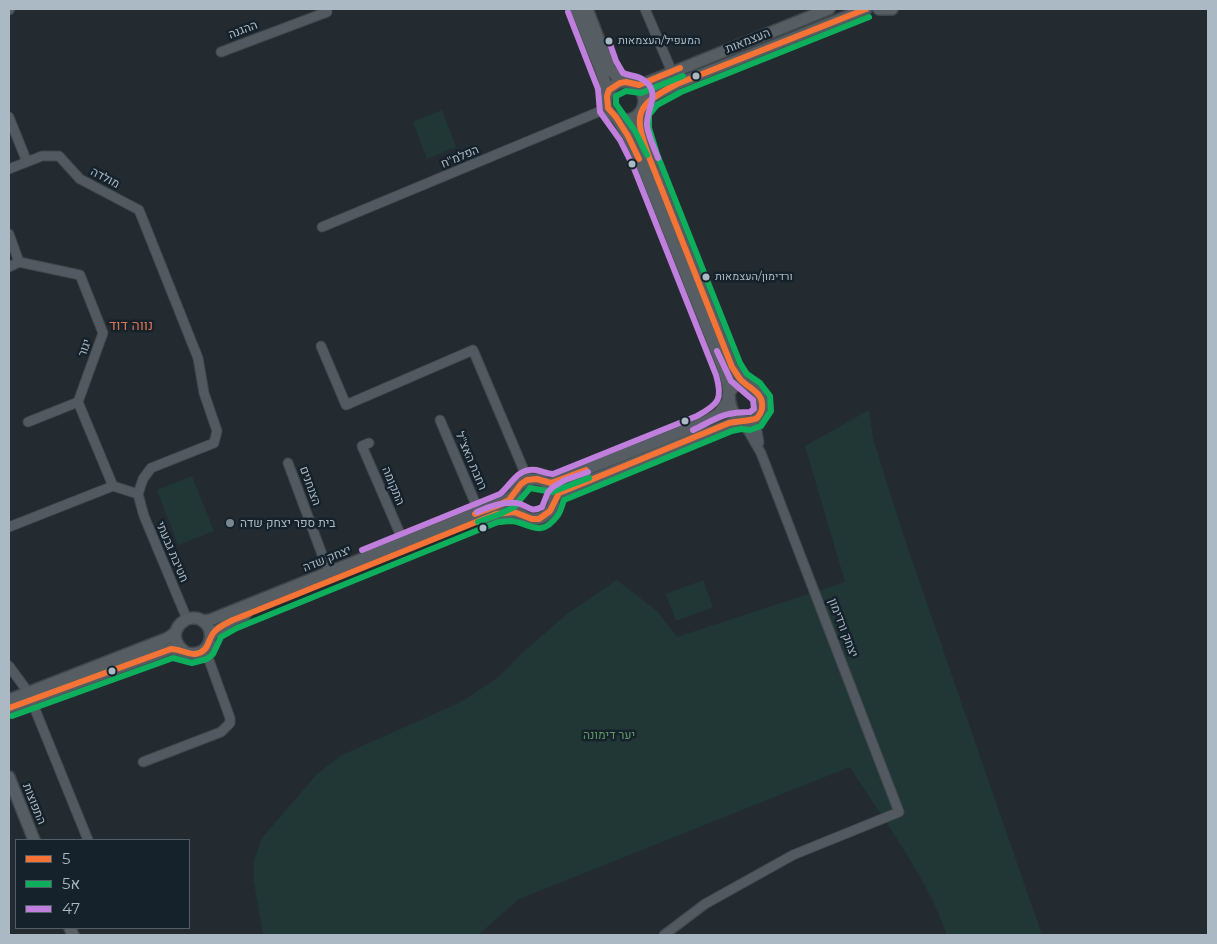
<!DOCTYPE html>
<html>
<head>
<meta charset="utf-8">
<style>
	body { margin:0 }
	#map { position:relative; width:1217px; height:944px; overflow:hidden; background:#232b30; font-family:Montserrat,Heebo,sans-serif }
	canvas { display:block }
	.frame { position:absolute; inset:0; border:10px solid #aab9c4; pointer-events:none }
	.legend { position:absolute; left:15px; top:839px; width:175px; height:90px; box-sizing:border-box; background:#16222b; border:1px solid #515e68; margin:0; padding:6px 9px; list-style:none; font-size:15px; color:#aab9c4 }
	.legend li { display:flex; align-items:center; gap:10px; height:25px }
	.legend b { width:25px; border:1px solid #515e68 }
</style>
</head>
<body>
<div id="map">
<canvas width="1217" height="944"></canvas>
<div class="frame"></div>
<ul class="legend">
<li><b style="height:6px;background:#f57335"></b>5</li>
<li><b style="height:6px;background:#0daf5c"></b>5א</li>
<li><b style="height:6px;background:#c07fdc"></b>47</li>
</ul>
</div>
<script>
const ctx = document.querySelector('canvas').getContext('2d');
ctx.lineJoin = 'round';
function fill(path, color) {
  ctx.fillStyle = color;
  ctx.fill(path, 'evenodd');
}
function trace(path, color, width, dash) {
  ctx.strokeStyle = color;
  ctx.lineWidth = width;
  ctx.lineCap = dash ? 'butt' : 'round';
  ctx.setLineDash(dash || []);
  ctx.stroke(path);
}
function drawText(font, color, halo, rows, align = 'center') {
  ctx.font = font + ' Montserrat,Heebo,sans-serif';
  ctx.lineWidth = 5;
  ctx.setLineDash([]);
  ctx.textBaseline = 'middle';
  ctx.strokeStyle = halo;
  ctx.fillStyle = color;
  for (const [text, x, y, turn = 0] of rows) {
    ctx.save();
    ctx.translate(x, y);
    ctx.rotate((+turn || 0) * Math.PI / 180);
    ctx.textAlign = isNaN(turn) ? turn : align;
    if (halo) ctx.strokeText(text, 0, 0);
    ctx.fillText(text, 0, 0);
    ctx.restore();
  }
}
const green = new Path2D(`
	M442,110L456,147L427,159L413,122Z
	M869,410L873,439L906,543L1042,935H947C926,875 884,821 850,767L519,899L478,935H263L254,882V861L262,838L317,774L342,755L461,702L500,676L521,654L567,614L617,580L658,612L677,637L845,582L805,446Z
	M192,476L214,531L178,545L157,490Z
	M703,580L713,607L676,621L666,594Z`);
const street = new Path2D(`
	M645,9L672,72
	M9,10L10,9
	M221,52L327,12L326,9
	M9,117L27,162
	M9,169L42,156H59L80,179L139,210L198,358L204,393L217,431L214,443L151,468L143,479L138,494L113,486L9,527
	M322,227L608,108
	M9,234L19,262L80,275L103,333L78,402L113,486
	M9,267L19,262
	M321,346L346,405L473,350L528,480
	M755,419L759,443
	M440,420L479,512
	M28,422L78,402
	M369,443L362,446L404,543
	M288,463L329,573
	M138,494L144,516L187,619
	M9,666L28,692L88,840
	M143,762L221,732L230,723V718L205,649
	M664,935L705,904L793,855L899,812L761,453L742,420`);
const secondary = new Path2D(`
	M576,9L602,73L608,94
	M587,9L610,69L622,82
	M879,9H892
	M606 101a19 19 0 1 1 38 0a19 19 0 1 1-38 0Z
	M636,85L646,83L829,9
	M644,105L655,95L677,84L866,9
	M639,114L640,131L649,157L732,367L745,384
	M616,117L628,136L641,162C668,230 696,299 723,368C725,374 727,380 728,386C730,397 728,406 735,415C741,424 755,423 761,414C771,396 738,367 728,396
	M514 499a20 20 0 1 1 40 0a20 20 0 1 1-40 0Z
	M547,484L555,482L701,424L719,414L728,401
	M554,499L559,493L740,420
	M484,518L496,514L519,513
	M203,621L210,620L504,502L514,495
	M211,635L233,620L245,615
	M9,700L168,638L175,633
	M9,708L171,649C180,648 188,656 197,653C204,652 209,646 210,640C211,635 210,629 207,625C192,605 160,632 184,651
	M9,777L34,840
	M70,928L73,935`);
const bus1 = new Path2D(`
	M639,159L628,136L616,117L608,108L607,96L609,90L620,83L626,82L639,85L680,68
	M475,514L497,506L509,500L521,484L527,480L537,479L551,483L586,470
	M9,708L171,649C179,649 187,654 195,654C210,652 207,639 215,631C220,626 227,623 233,620L496,514L514,512L532,519H539L550,511L559,493L729,423C736,421 753,421 757,418C759,416 762,411 762,408C764,393 750,389 741,380C738,377 735,371 732,367L649,157C633,113 635,106 677,84L866,9`);
const bus2 = new Path2D(`
	M647,155L635,131L616,104V96L626,91L641,93L683,76
	M478,522L500,514L514,507L530,488L552,492L589,478
	M12,716L173,658L192,663L207,659L213,654L221,637L237,628L498,522C502,522 507,521 511,521C529,522 540,540 558,515C561,511 562,505 564,500L732,431L741,429L750,430L761,426L771,411L770,396L760,383L747,374L740,363L657,154L649,128V115L657,105L681,92L869,17`);
const bus3 = new Path2D(`
	M609,41L616,61L623,73C629,76 636,75 642,79C663,92 646,108 647,125C648,136 654,147 658,158
	M693,430C716,419 723,412 750,412L754,409L753,400L731,381L717,351
	M477,512C488,507 503,502 516,503C528,504 529,514 542,507L548,492L553,487L565,480L588,472
	M362,550L500,494C512,484 517,468 536,470C542,471 547,474 553,474L697,416C719,404 723,399 716,375L633,166L620,140L600,112L598,89L568,12`);
const markers = [
	[609,41,4.5,"#aab9c4"],
	[696,76,4.5,"#aab9c4"],
	[632,164,4.5,"#aab9c4"],
	[706,277,4.5,"#aab9c4"],
	[685,421,4.5,"#aab9c4"],
	[230,523,5,"#7b8790"],
	[483,528,4.5,"#aab9c4"],
	[112,671,4.5,"#aab9c4"]
];
const busNames = [
	["המעפיל/העצמאות",618,41],
	["ורדימון/העצמאות",715,277]
];
const streetNames = [
	["ההגנה",243,30,-21],
	["העצמאות",748,41,-22],
	["הפלמ\"ח",460,157,-23],
	["מולדה",105,178,28],
	["יגור",85,348,-70],
	["רחבת האצ\"ל",471,461,67],
	["הצנחנים",310,486,70],
	["התקומה",393,486,67],
	["חטיבת גבעתי",172,552,67],
	["יצחק שדה",327,559,-22],
	["יצחק ורדימון",843,628,69],
	["התפוצות",34,804,68]
];
const poiNames = [
	["בית ספר יצחק שדה",240,523]
];
const parkNames = [
	["יער דימונה",609,735]
];
const neighbourhoodNames = [
	["נווה דוד",131,326]
];
fill(green, '#203736');
trace(street, '#40474b', 11);
trace(secondary, '#40474b', 14);
trace(street, '#525960', 9);
trace(secondary, '#565e64', 11);
trace(bus1, '#f57335', 6);
trace(bus2, '#0daf5c', 6);
trace(bus3, '#c07fdc', 6);
for (const [x, y, r, color] of markers) {
  const dot = new Path2D();
  dot.arc(x, y, r, 0, 2 * Math.PI);
  ctx.fillStyle = color;
  ctx.fill(dot);
  trace(dot, '#16222b', 2);
}
drawText('11px', '#aab9c4', '#16222b', busNames, 'left');
drawText('12px', '#aab9c4', '#16222b', streetNames);
drawText('12px', '#aab9c4', '#16222b', poiNames, 'left');
drawText('12px', '#619664', '#16222b', parkNames);
drawText('14px', '#da734f', '#16222b', neighbourhoodNames);
</script>
</body>
</html>
